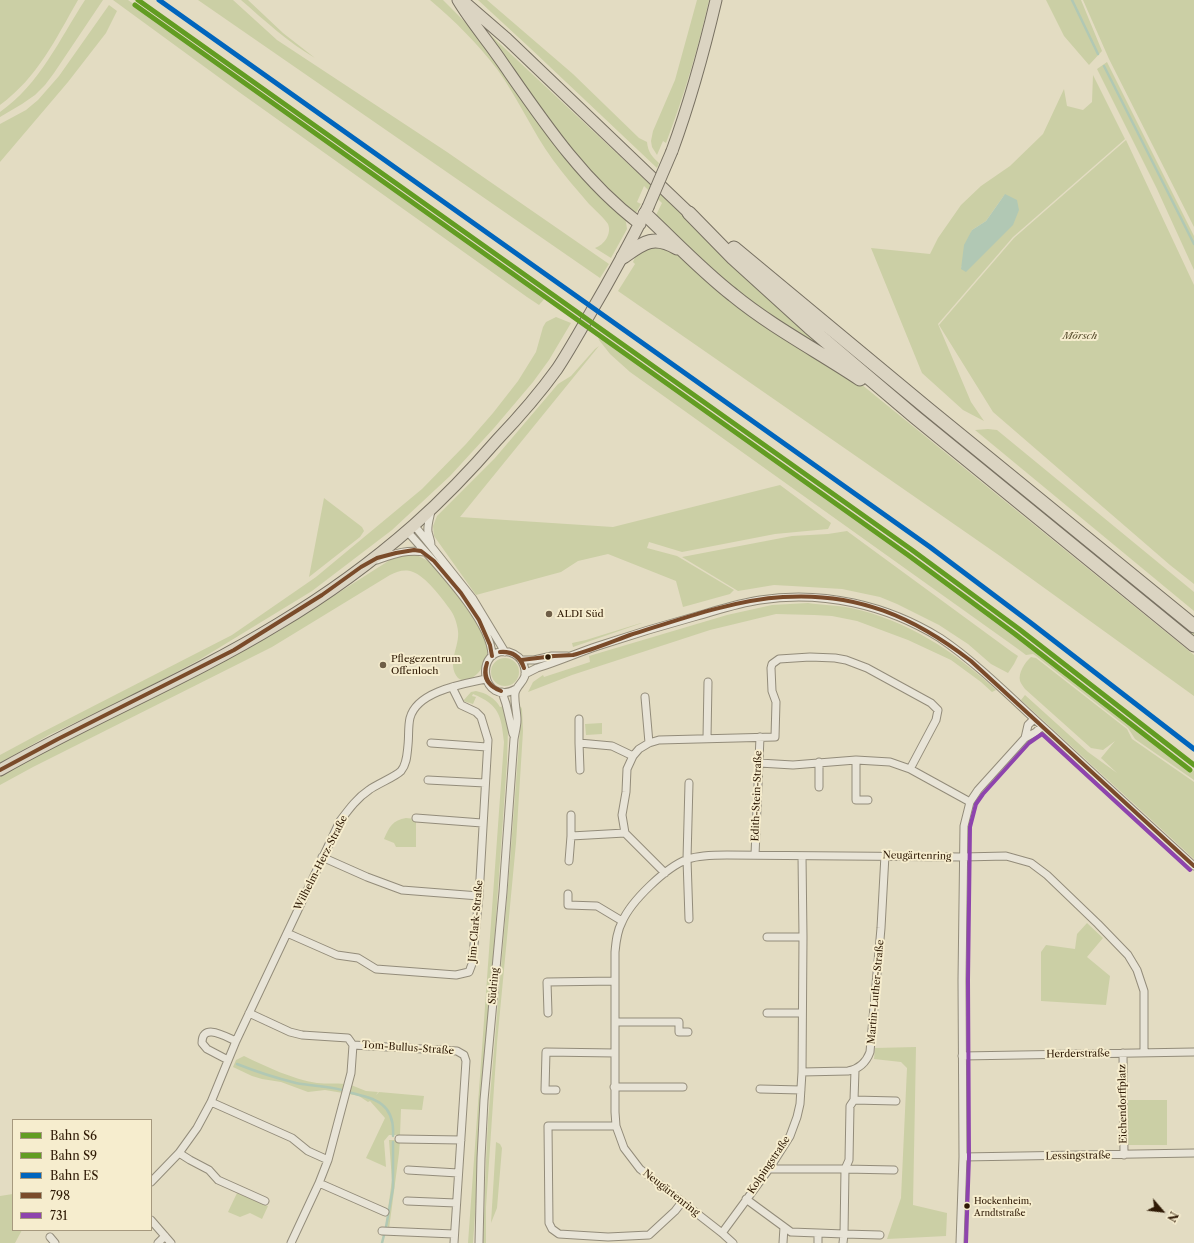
<!DOCTYPE html>
<html>
<head>
<meta charset="utf-8">
<style>
	body { margin:0 }
	#map { position:relative; width:1194px; height:1243px; overflow:hidden; background:#e3dcc2; font-family:"Libre Caslon Text",serif }
	canvas { display:block }
	.legend { position:absolute; left:12px; top:1119px; width:140px; height:112px; box-sizing:border-box; background:#f6edce; border:1px solid #a6997e; margin:0; padding:5px 7px; list-style:none; font-size:12px; color:#2f1a05 }
	.legend li { display:flex; align-items:center; gap:8px; height:20px }
	.legend b { width:20px; border:1px solid #a6997e }
	.north { position:absolute; left:1142px; top:1191px; width:40px; height:40px; -webkit-text-stroke:3px #f6edce; paint-order:stroke; rotate:118deg; font-size:11px; font-weight:700; line-height:16px; text-align:center; color:#2f1a05 }
	.north::after { content:''; display:block; margin:auto; width:14px; height:18px; background:#2f1a05; clip-path:polygon(50% 0,100% 100%,50% 72%,0 100%) }
</style>
</head>
<body>
<div id="map">
<canvas width="1194" height="1243"></canvas>
<ul class="legend">
<li><b style="height:5px;background:#629c22"></b>Bahn S6</li>
<li><b style="height:5px;background:#629c22"></b>Bahn S9</li>
<li><b style="height:5px;background:#0065bd"></b>Bahn ES</li>
<li><b style="height:5px;background:#7a4b2a"></b>798</li>
<li><b style="height:5px;background:#8e44ad"></b>731</li>
</ul>
<div class="north">N</div>
</div>
<script>
const ctx = document.querySelector('canvas').getContext('2d');
ctx.lineJoin = 'round';
function fill(path, color) {
  ctx.fillStyle = color;
  ctx.fill(path, 'evenodd');
}
function trace(path, color, width, dash) {
  ctx.strokeStyle = color;
  ctx.lineWidth = width;
  ctx.lineCap = dash ? 'butt' : 'round';
  ctx.setLineDash(dash || []);
  ctx.stroke(path);
}
function drawText(font, color, halo, rows, align = 'center') {
  ctx.font = font + ' "Libre Caslon Text",serif';
  ctx.lineWidth = 4;
  ctx.setLineDash([]);
  ctx.textBaseline = 'middle';
  ctx.strokeStyle = halo;
  ctx.fillStyle = color;
  for (const [text, x, y, turn = 0] of rows) {
    ctx.save();
    ctx.translate(x, y);
    ctx.rotate((+turn || 0) * Math.PI / 180);
    ctx.textAlign = isNaN(turn) ? turn : align;
    if (halo) ctx.strokeText(text, 0, 0);
    ctx.fillText(text, 0, 0);
    ctx.restore();
  }
}
const green = new Path2D(`
	M0,0H78C55,40 38,77 0,105Z
	M85,0H103L54,73L45,85L35,95L22,104L0,117V112C40,84 59,40 85,0Z
	M113,0H128L498,263L547,296L539,305L527,297L239,92Z
	M198,0H233L277,40L447,152L609,264L600,278Z
	M241,0H248L283,33L315,58C288,42 265,21 241,0Z
	M430,0H443L464,21L624,216L626,222L627,229L611,258L595,248C604,245 612,234 608,224C605,219 594,209 589,204C577,190 564,175 553,160C532,131 518,98 497,69C478,44 454,20 430,0Z
	M478,0H487L573,74L639,138L647,142C648,152 652,157 659,163L657,168L530,48Z
	M697,0H709C698,49 684,96 666,143L663,141L657,155L652,147L651,141L653,131L675,80Z
	M1046,0H1081L1102,51L1089,65L1064,36Z
	M1083,0H1194V227L1109,59Z
	M109,5L117,11L106,33L68,82L0,162V124L26,110L38,100L59,76Z
	M483,28L750,278L846,361L787,329L713,272L654,215H656L662,203L644,186L637,202L641,204L636,213L625,207L577,159Z
	M1107,62L1194,236V270L1157,189L1097,69Z
	M1093,75L1125,139L1013,237L938,324L971,402L984,421L963,410L922,373L871,248L930,254L938,238L961,205L981,186L1010,166L1043,134L1064,89L1067,106L1083,110L1092,102ZM1005,194L961,269L972,230L986,221Z
	M1126,140L1194,285V584L1170,565L993,412L939,325L1014,238Z
	M669,246L861,384L1194,655V696L1000,556L618,291L635,264L633,262L636,255L643,248Z
	M556,317L571,323L549,360L533,382L494,428L450,476L392,530L312,591L199,660L133,695L49,735L0,763V755L39,734L232,635L316,577L422,489L466,444L493,413L518,381L536,352L543,327L546,322Z
	M597,331L687,395V400L692,399L766,451L767,456L771,455L828,495L829,500L842,509L846,508L895,543L896,548L908,556H913L971,598L972,602L984,611H989L1194,771V780L1135,739L1128,728L1036,656L1033,654L1026,655L1018,649L630,372L610,354L599,340Z
	M832,337L1194,633V638L830,339Z
	M599,346L460,517L613,527L780,485L831,523L828,529L775,534L682,552L649,542L647,548L677,556L734,590L730,594L683,607L676,581L608,554L578,561L561,572L476,595L434,536L433,526L437,516L495,458L558,384L571,376L595,349Z
	M988,429L997,430L1194,592V611L975,430Z
	M324,498L362,527L364,531L360,537L309,577Z
	M847,531L1012,652L1018,656L1014,664L1008,673L991,664L968,644L939,625L897,604L880,597L842,589L792,586L774,585L738,591L682,557L792,536L828,534Z
	M414,554C421,557 427,560 433,564C446,576 483,627 487,644C490,657 480,678 466,680C463,681 461,680 458,678C446,664 460,646 458,631C457,623 454,614 449,608C442,598 425,576 413,572C405,569 398,571 390,575L272,647L33,767L0,785V776L7,771L277,632L393,558L400,556Z
	M808,603C822,605 837,605 851,608C907,620 954,651 996,690L992,692L981,682L951,660L908,640L857,621L832,616L814,615L776,614L710,630L572,675L528,692L533,682L543,675L544,677L590,662L589,656L727,615L772,605Z
	M641,623H642L573,647L572,643L586,640Z
	M1031,657L1036,658L1127,729L1132,739L1194,782V859L1021,700L1025,695L1088,752L1117,773L1101,758L1115,741L1103,750L1091,748L1025,689C1023,686 1021,684 1020,681C1018,673 1025,662 1031,657Z
	M491 672a14 14 0 1 1 28 0a14 14 0 1 1-28 0Z
	M476,691C486,693 495,698 500,707L504,706L508,728L507,762L473,1243H468L504,742C501,716 500,705 473,694L472,696L476,697L473,704L463,701L471,692Z
	M519,706L521,707L522,709L523,731L516,843L497,1043L486,1207V1243H483L486,1161L488,1120L509,874L520,730Z
	M602,723V734L586,735L585,724Z
	M406,818L416,819V847H396L394,843L384,839C389,827 393,820 406,818Z
	M1087,923L1103,938L1087,957L1110,976L1106,1005L1041,1001V952L1046,945L1075,949L1077,934Z
	M916,1047L913,1205L947,1213L946,1236L887,1239L901,1198L907,1068L901,1062L874,1059L875,1048Z
	M244,1056C267,1067 292,1079 317,1083C326,1084 336,1083 345,1084L343,1093L325,1090L308,1092L281,1082L262,1079L252,1076L233,1067L236,1060Z
	M351,1085L366,1091L378,1092L376,1095L379,1092L424,1096L422,1110L401,1109L400,1135H389L384,1141L386,1167L366,1158L385,1118L370,1101L368,1102L359,1096L349,1094Z
	M1127,1100H1167V1145H1127Z
	M389,1140H400L399,1153L389,1229L386,1223L392,1180Z
	M496,1142L500,1144L502,1148L497,1208L491,1223Z
	M237,1193L268,1206L262,1219L250,1213L240,1217L228,1212Z
	M13,1194V1230H22L15,1243H0V1196Z`);
const water = new Path2D(`
	M1005,194L1017,200L1019,210L1013,225L966,272L961,269L964,245L972,230L986,221Z`);
const stream = new Path2D(`
	M1072,0L1098,54
	M1104,66L1194,244
	M237,1064C257,1072 276,1078 296,1083C311,1086 327,1086 342,1090
	M348,1092C376,1099 395,1103 393,1136
	M386,1227L393,1188V1142
	M382,1243L384,1235`);
const street = new Path2D(`
	M414,525L431,546L473,599L505,652
	M407,531C431,559 492,620 492,656
	M431,545C431,540 429,537 428,532C427,525 430,517 431,511
	M377,560C394,554 406,549 425,552
	M521,660H534L552,656H567
	M525,674L537,668C557,662 577,653 598,646C631,635 664,625 697,616C718,610 739,603 760,600C822,590 887,605 940,638C980,665 1017,704 1053,736C1100,780 1147,823 1194,866
	M502,692L506,704L513,734
	M645,697L649,743
	M579,719V743L612,746L633,756
	M707,738L708,682
	M1025,738L1028,725L1034,719
	M431,743L487,747
	M579,743L580,770
	M856,760V800H868
	M819,762V787
	M759,763L793,765L856,760L890,762L910,769L970,802
	M428,780L485,783
	M689,783L687,859L689,919
	M571,815V836
	M416,818L482,823
	M755,855L760,737
	M322,857L367,877L402,890L479,896
	M569,861L571,836L625,833
	M665,873L625,833L622,815L626,792L627,769L633,756L639,749L649,743L659,740L775,737L776,702L772,691L771,668L772,664L779,659L810,657L835,658L846,660L867,668L931,703L938,710L936,720L910,769
	M568,894V905L597,906L622,921
	M287,933L337,955L358,958L376,969L456,975L469,972L472,964L479,896L488,740L481,717L476,712L461,705L452,687
	M767,937H803
	M249,1013L290,1032L302,1035L348,1038L353,1045L457,1051L464,1055L466,1061L454,1243
	M548,1013L547,982L615,981
	M767,1013H802
	M615,1022H679V1032H688
	M1123,1053L1124,1155
	M962,1056L1194,1052
	M228,1060L207,1049L202,1043C202,1022 226,1037 236,1041
	M802,1072L848,1071C859,1069 866,1063 870,1052L881,928L885,855
	M614,1087H683
	M760,1089L801,1090
	M556,1090H545L546,1052L615,1053
	M854,1100L896,1101
	M211,1102L292,1138L308,1151L328,1160
	M616,1126H548L549,1223L552,1229L559,1234L608,1237L649,1235L675,1211L682,1202
	M399,1139L461,1140
	M179,1153L190,1160L209,1170L218,1180L265,1201
	M963,1157L1194,1153
	M769,1169H845L849,1160L850,1106L854,1100L855,1070
	M408,1170L458,1173
	M151,1182L179,1153L197,1128L211,1102L236,1041L340,821C349,809 357,798 369,790C377,784 395,777 401,771C407,764 407,754 408,745C409,736 408,726 410,718C417,691 463,684 486,679
	M319,1183L385,1212
	M746,1199L791,1232L818,1233
	M407,1201L456,1203
	M151,1220L171,1243
	M382,1231L454,1234
	M722,1233L769,1169L790,1136L797,1117L800,1104L802,1072L803,937L802,856
	M880,1235L844,1234L845,1169L894,1170
	M50,1237L55,1243
	M158,1243L165,1236
	M291,1243L319,1183L328,1160L351,1073L353,1045
	M479,1243L481,1158L484,1100L503,892L514,739C515,733 517,726 517,720C517,711 514,702 515,693C517,683 529,681 524,666C522,659 516,654 509,652C473,646 481,708 516,689
	M733,1243L722,1233L640,1169L624,1148L616,1126L615,1112V952C616,941 617,931 622,922C631,901 666,867 688,859C700,855 714,855 727,855L963,857L1006,856L1031,863L1047,875L1098,924L1128,955L1137,970L1144,991V1053
	M783,1243L784,1227
	M818,1243V1233L844,1234L843,1243
	M960,1243L963,1157L962,980L964,826L970,802L978,790L1025,738L1036,732L1042,726`);
const primary = new Path2D(`
	M458,0C471,22 488,41 502,62C543,121 582,180 640,224
	M462,0L507,39L689,213
	M672,151C690,102 704,51 716,0
	M0,770C91,718 188,679 278,624C325,596 372,562 414,525C443,499 471,470 497,440C518,418 539,394 557,369C569,351 580,331 591,312C611,278 630,243 648,207`);
const highway = new Path2D(`
	M689,213L733,258L809,327L915,417L1194,645
	M645,214C674,241 701,270 733,295C772,327 818,351 860,379
	M734,248L928,409L1194,626
	M623,257C643,243 653,234 677,248`);
const primaryBridge = new Path2D(`
	M648,207L672,151`);
const bus1 = new Path2D(`
	M500,652C512,651 521,656 524,668
	M500,652C512,651 520,657 524,668
	M521,660L554,656L573,655C592,650 611,642 630,635C678,620 733,600 783,597C857,592 914,617 971,661L1194,866
	M487,663C483,676 488,686 501,691
	M487,663C482,677 488,686 501,691
	M0,770L58,739L234,650L322,595L361,567L377,558L396,553L414,550L421,551L434,561L461,593L479,620L490,645L492,656`);
const bus2 = new Path2D(`
	M966,1243L969,1157L968,980L970,827L976,804L983,794L1029,743L1042,734L1190,870`);
const rail1 = new Path2D(`
	M138,0L912,550L1019,629L1194,765`);
const rail2 = new Path2D(`
	M135,5L908,555L1015,634L1190,770`);
const rail3 = new Path2D(`
	M159,0L930,547L1031,623L1194,749`);
const markers = [
	[549,614,4,"#6e5e47"],
	[548,657,3.5,"#2f1a05"],
	[383,665,4,"#6e5e47"],
	[967,1206,3.5,"#2f1a05"]
];
const busNames = [
	["Hockenheim,",974,1201],
	["Arndtstraße",974,1213]
];
const parkNames = [
	["Mörsch",1080,336]
];
const poiNames = [
	["ALDI Süd",557,614],
	["Pflegezentrum",391,659],
	["Offenloch",391,671]
];
const streetNames = [
	["Edith-Stein-Straße",757,796,-88],
	["Neugärtenring",917,856,1],
	["Wilhelm-Herz-Straße",321,863,-63],
	["Jim-Clark-Straße",476,921,-85],
	["Südring",494,986,-85],
	["Martin-Luther-Straße",876,992,-85],
	["Tom-Bullus-Straße",408,1048,4],
	["Herderstraße",1078,1054,-1],
	["Eichendorffplatz",1123,1104,-91],
	["Lessingstraße",1078,1156,-1],
	["Kolpingstraße",769,1165,-56],
	["Neugärtenring",671,1193,38]
];
fill(green, '#cbcfa5');
fill(water, '#b1c8b4');
trace(stream, '#b1c8b4', 2.5);
trace(street, '#938c7a', 9);
trace(primary, '#787162', 13);
trace(highway, '#787162', 15);
trace(street, '#e8e4d7', 7);
trace(primary, '#dbd4c2', 11);
trace(highway, '#dbd4c2', 13);
trace(primaryBridge, '#787162', 13, []);
trace(primaryBridge, '#dbd4c2', 11);
trace(bus1, '#7a4b2a', 4);
trace(bus2, '#8e44ad', 4);
trace(rail1, '#629c22', 5);
trace(rail2, '#629c22', 5);
trace(rail3, '#0065bd', 5);
for (const [x, y, r, color] of markers) {
  const dot = new Path2D();
  dot.arc(x, y, r, 0, 2 * Math.PI);
  ctx.fillStyle = color;
  ctx.fill(dot);
  trace(dot, '#f6edce', 1.5);
}
drawText('9px', '#2f1a05', '#f6edce', busNames, 'left');
drawText('italic 10px', '#584d2e', '#f6edce', parkNames);
drawText('10px', '#2f1a05', '#f6edce', poiNames, 'left');
drawText('10px', '#2f1a05', '#f6edce', streetNames);
</script>
</body>
</html>
